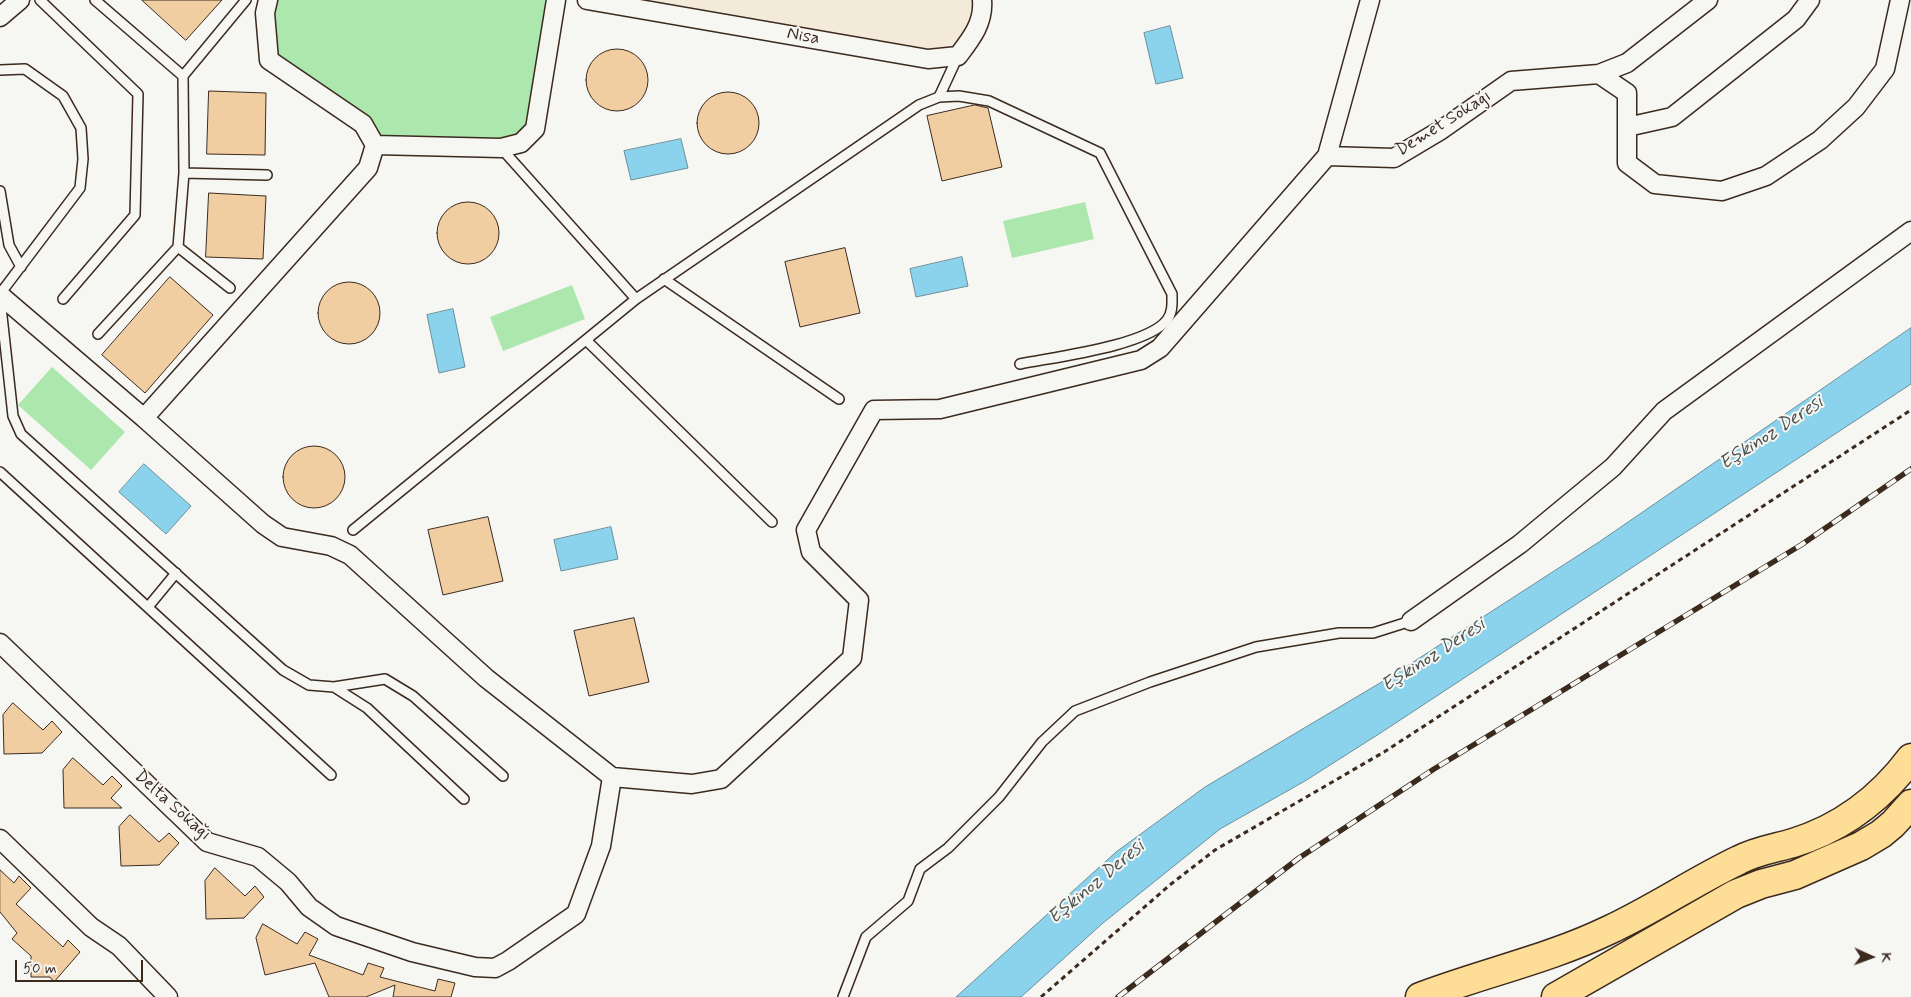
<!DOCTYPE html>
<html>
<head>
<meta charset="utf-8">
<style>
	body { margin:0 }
	#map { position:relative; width:1911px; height:997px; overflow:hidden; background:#f6f6f2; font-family:Mynerve,sans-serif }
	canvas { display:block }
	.north { position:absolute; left:1846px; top:932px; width:50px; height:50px; -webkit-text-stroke:4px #f6f6f2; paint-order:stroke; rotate:92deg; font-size:14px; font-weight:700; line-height:20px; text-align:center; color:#3b2a1e }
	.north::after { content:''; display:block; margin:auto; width:18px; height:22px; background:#3b2a1e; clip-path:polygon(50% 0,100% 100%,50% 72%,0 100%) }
	.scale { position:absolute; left:15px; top:960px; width:128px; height:22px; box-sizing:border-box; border:2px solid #3b2a1e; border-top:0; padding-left:6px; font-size:15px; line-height:18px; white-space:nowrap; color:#3b2a1e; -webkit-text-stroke:4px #f6f6f2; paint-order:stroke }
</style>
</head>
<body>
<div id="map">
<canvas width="1911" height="997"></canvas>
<div class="north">K</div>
<div class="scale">50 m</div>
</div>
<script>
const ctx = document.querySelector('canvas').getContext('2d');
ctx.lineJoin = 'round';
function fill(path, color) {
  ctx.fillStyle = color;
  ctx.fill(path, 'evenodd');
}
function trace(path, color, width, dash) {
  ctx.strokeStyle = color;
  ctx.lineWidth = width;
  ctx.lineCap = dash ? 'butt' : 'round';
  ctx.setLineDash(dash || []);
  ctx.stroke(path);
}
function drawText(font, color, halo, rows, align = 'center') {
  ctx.font = font + ' Mynerve,sans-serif';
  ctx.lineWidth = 4;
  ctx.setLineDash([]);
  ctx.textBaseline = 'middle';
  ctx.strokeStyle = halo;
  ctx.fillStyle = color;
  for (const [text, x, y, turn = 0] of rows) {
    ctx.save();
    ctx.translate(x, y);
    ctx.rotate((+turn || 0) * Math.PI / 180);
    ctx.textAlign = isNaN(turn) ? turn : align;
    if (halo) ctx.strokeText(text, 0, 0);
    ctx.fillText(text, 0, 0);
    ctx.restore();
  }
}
const built = new Path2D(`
	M587,0H982L958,56Z`);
const green = new Path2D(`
	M268,0H556L535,129L521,143L375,145L269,60Z
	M1085,202L1094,239L1012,258L1003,221Z
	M572,285L585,319L503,351L490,317Z
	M52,367L125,432L91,470L18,405Z`);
const water = new Path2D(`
	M1170,26L1183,78L1156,84L1144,33Z
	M681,139L688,168L631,180L624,151Z
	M962,257L968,286L916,297L910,269Z
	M453,309L465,367L439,373L427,315Z
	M1911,328V384L1382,732L1305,781L1220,829L1103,923L1021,997H956L1116,852L1205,787L1390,677L1599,542Z
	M144,464L191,506L166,534L119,492Z
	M611,527L618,559L561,571L554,540Z`);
const building = new Path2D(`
	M142,0H222L186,40Z
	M586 80a31 31 0 1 1 62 0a31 31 0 1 1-62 0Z
	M209,91L266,93L265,155L207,154Z
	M697 123a31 31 0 1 1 62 0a31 31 0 1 1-62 0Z
	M975,105L988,108L1002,167L942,181L927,116Z
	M209,193L266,196L263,259L206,257Z
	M437 233a31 31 0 1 1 62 0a31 31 0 1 1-62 0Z
	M845,248L860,313L800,327L785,262Z
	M170,277L213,315L145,393L102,355Z
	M318 313a31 31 0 1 1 62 0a31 31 0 1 1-62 0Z
	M283 477a31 31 0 1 1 62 0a31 31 0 1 1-62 0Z
	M488,517L503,581L443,595L428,530Z
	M634,618L649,682L589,696L574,631Z
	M13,703L43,730L52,721L62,732L42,753L4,754L3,715Z
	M73,758L103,785L112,776L122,786L111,798L122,808H64L63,770Z
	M130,815L159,842L169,833L179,843L159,865L121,866L119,827Z
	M215,868L245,896L255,886L264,897L244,918L206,919L205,881Z
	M0,870L14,883L19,876L31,888L16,904L63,947L68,940L80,952L54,982L50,977H31V956L12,939L17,933L0,912Z
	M263,924L297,944L305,932L318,939L309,955L363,975L368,963L384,968L380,977L435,991L438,979L455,983L451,997H393L395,985L366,997H329L315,963L265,975L256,938Z`);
const path = new Path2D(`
	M1041,997L1171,884L1215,850L1384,752L1911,410`);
const service = new Path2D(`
	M40,0L138,94L135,215L63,299
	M95,0L183,76L184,173L178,247L98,334
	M0,70L25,69L63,96L81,128L83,159L80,188L0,294
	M183,76L246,0
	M939,97L958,56
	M184,173L267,175
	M0,191L9,245L21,267
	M178,247L230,288
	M664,279L839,399
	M0,298L13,416L21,434L283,670L309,685L334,687L385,679L413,696L503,776
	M636,299L919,105L939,97L959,96L989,101L1100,153L1172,294C1172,303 1173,312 1167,320C1147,346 1054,357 1020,364
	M586,340L772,522
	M0,472L331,775
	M353,530L636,299L501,148
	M148,607L176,573
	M334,687L367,708L464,799
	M843,997L866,937L908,901L920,869L948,848L999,797L1042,742L1075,711L1150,682L1256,647L1339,633H1373L1411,621`);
const minor = new Path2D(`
	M587,0L928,59L958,56C971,39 984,23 982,0
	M1370,0L1327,156L1394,158L1441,130L1511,81L1599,74L1627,63L1708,0
	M0,17L20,0
	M1599,74L1627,93V163L1655,184L1722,191L1766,176L1820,140L1856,107L1885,69L1900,0
	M1627,127L1672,117L1796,19L1810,0
	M375,145L501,148L521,143L535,129L556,0
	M0,295L144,418L368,168L375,145L363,124L269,60L265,13L268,0
	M1411,621L1520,544L1613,467L1664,411L1911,231
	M0,643L207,842L258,857L288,882L309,907L336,926L412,952L475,967L495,968L508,961L576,914L601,846L612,777L486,678L350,555L331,546L282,537L263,524L144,418
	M612,777L692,784L721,779L852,658L859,600L811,552L806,530L874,410L940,409L1141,360L1160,348L1327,156
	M0,839L91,927L119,946L168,997`);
const primary = new Path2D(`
	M1420,997C1483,973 1549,959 1609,930C1654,909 1695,881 1739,860C1756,851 1776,848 1793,843C1842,828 1881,798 1911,758
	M1556,997L1736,894L1761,884L1795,875L1861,846L1881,834L1893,824L1911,804`);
const rail = new Path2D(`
	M1118,997L1299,858L1434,769L1801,545L1911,469`);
const streetNames = [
	["Nisa",803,37,10],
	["Demet Sokağı",1444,124,-32],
	["Delta Sokağı",172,806,42]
];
const waterNames = [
	["Eşkinoz Deresi",1772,434,-33],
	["Eşkinoz Deresi",1434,656,-33],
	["Eşkinoz Deresi",1097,883,-40]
];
fill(built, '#f4eada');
fill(green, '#ace7ad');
fill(water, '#8bd3ec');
trace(water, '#6b8f9a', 1);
fill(building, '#f0cea1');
trace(building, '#3b2a1e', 1);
trace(service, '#3b2a1e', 12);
trace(minor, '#3b2a1e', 21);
trace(primary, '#3b2a1e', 31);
trace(path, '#3b2a1e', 3, [5, 4]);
trace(service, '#f6f6f2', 9);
trace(minor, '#f6f6f2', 18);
trace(primary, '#fedd96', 28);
trace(rail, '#3b2a1e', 5.5);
trace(rail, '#f6f6f2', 4, [11]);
drawText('18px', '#3b2a1e', '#f6f6f2', streetNames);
drawText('italic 19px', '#4f5452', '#f6f6f2', waterNames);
</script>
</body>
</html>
